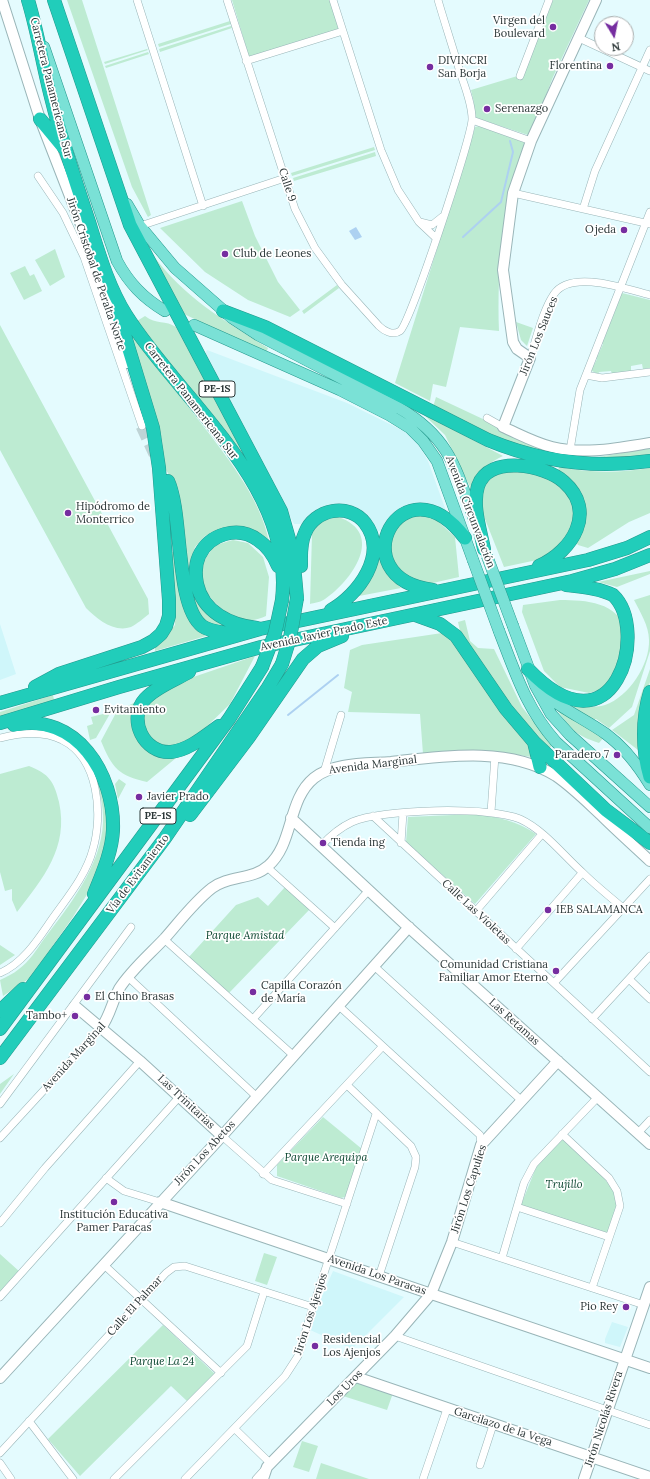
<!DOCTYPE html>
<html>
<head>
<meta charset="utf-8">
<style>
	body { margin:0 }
	#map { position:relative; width:650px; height:1479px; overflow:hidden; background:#e4fbfe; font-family:Lora,serif }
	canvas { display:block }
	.north { position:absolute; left:594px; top:16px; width:40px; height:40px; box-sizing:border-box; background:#fff; border:1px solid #aaafaf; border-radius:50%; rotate:170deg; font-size:11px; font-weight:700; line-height:16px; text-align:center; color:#2b3637 }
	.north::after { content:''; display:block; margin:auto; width:14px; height:18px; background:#762da0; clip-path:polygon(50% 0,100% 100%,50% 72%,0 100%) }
</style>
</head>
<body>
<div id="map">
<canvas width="650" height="1479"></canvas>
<div class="north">N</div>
</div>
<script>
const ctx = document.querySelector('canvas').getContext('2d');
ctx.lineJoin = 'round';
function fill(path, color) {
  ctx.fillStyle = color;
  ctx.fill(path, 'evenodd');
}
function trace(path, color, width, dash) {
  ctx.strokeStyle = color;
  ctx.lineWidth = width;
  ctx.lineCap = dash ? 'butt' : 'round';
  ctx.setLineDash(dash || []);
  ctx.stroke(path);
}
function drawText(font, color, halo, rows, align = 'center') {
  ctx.font = font + ' Lora,serif';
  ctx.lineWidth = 3.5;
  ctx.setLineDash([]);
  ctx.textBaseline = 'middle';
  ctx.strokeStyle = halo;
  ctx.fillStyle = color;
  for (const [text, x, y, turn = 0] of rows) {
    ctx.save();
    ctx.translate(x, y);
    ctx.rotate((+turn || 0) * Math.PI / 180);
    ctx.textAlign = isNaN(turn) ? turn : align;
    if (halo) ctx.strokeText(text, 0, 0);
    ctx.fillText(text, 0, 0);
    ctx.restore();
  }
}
const built = new Path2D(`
	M207,350L347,403L404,431L418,444L428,461L446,511L435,506H405L391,515L382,531H374L367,517L357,507L330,504L318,508L303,524H294L205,354Z
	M0,624L16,674L0,680Z
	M333,1271L404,1297L352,1349L308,1329Z
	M612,1322L628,1327L620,1347L605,1343V1339Z`);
const green = new Path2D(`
	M67,0H82L151,215L148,217L132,187Z
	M232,0H331L340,30L250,60Z
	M553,0H589L553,77L531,134L528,135L476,118L474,117V103L471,90L524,74Z
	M230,21L231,24L159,47L158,44Z
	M231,26L232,28L160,52L159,49Z
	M147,49L148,50L105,64L104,62Z
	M148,52L149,54L106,68L105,66Z
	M479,126L526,143C502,203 497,267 499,331L460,327L446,387L433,384L430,401L395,383L474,131L475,127Z
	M374,147L375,150L292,176L291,173Z
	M375,152L376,156L294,181L293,178Z
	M242,201L255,236L278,282L300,310L290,317L248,300L205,272L160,228Z
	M55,249L65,277L50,286L35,260Z
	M152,254C185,298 222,319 268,348L266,353L184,314Z
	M25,266L30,276L34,274L42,291L24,300L10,273Z
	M337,285L339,288L304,314L302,311Z
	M622,293L650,300V368L643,369L642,364L631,366V371L612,374L611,371L599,372L598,374L592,371V365H594L597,359L595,358L596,354L598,355L603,344L600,342L602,339H604Z
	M145,316C156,325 166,320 176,327L257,475L137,321Z
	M516,322L533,328L527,346L521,340Z
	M0,325L148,599L149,614C144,618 137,624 131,627C114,633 97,619 86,608L0,450Z
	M128,329C151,359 174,388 197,418C224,453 261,498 269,542L221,529L205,536L195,547L187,572L179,490L164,467L162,440Z
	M436,397L551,451L571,456L599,457L650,448V456L604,461L534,454L479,431L433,407Z
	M422,413L503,456C483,466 478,471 473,493L445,435Z
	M559,467C589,473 619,473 650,468V513L629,522L588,548L578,545L576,542L582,513L558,472Z
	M506,468L551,478L567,493L572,504L574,521L560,549L537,560L504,567L479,504L484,483Z
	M429,513L455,537L459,577L424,585L399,574L388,544L404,517Z
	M338,517C386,533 352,581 325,599C321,602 314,603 310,604L312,534L320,521Z
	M233,540L248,543L263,557L269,577L266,616C261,618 254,621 248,620C221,617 188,583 207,556C210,553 212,548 215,546C220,543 227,542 233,540Z
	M175,551L185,604L194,628L206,636L155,651V648L175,625L170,553Z
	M378,557H381L389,576L401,588L359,596L374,573Z
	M650,571V574L617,587L598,582Z
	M650,595V651L632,707L609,728L596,719L593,720L572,706C582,707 595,708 605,705C629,697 650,664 649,640C649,626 640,612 634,600Z
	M197,599L209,616L225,625L228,629L205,623L192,600Z
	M560,600C586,600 618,602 626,631C627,636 630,642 629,646C626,660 618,674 613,686L589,693L560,687L544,671L522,612L523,605Z
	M465,620L470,641L478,648L494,649L522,707L552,745L549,749L505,700L460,631L458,622Z
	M442,633L453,641L545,759L492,751L423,754L420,714L348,712L352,692L344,688L350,650L362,645Z
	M255,656L230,704L201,732L184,744L162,747L142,731L146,702L173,684Z
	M650,669V682L642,709L638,750L612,730L634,715Z
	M53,695L54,700L0,717V712Z
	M140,700L136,734L175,756L176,758L147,782C119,776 112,768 101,741L117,711Z
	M557,710L604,737L599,743C575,735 572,730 557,710Z
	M111,712L96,738L90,740L87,726L93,724L91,717Z
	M29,766C49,774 54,781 59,802C69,848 43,878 17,912L12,900V889L5,891L0,872V774Z
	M92,770L106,793L108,840L91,888L73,917L30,978L3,996L0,980C6,977 13,974 19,969C29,962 37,949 44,939C69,906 101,866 103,823C104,805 99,787 92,770Z
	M119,779L126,784L118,799L115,784Z
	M476,814C498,817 517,821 536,834L475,904L406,842L408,817Z
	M285,887L310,909L229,993L188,958L236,905L258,897L268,906Z
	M0,945L15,955L0,965Z
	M14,1074L0,1094V1084Z
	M323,1117L362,1149L345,1197L341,1198L277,1176V1165Z
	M562,1139C577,1153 620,1185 617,1206C616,1215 611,1224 608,1233L521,1205L537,1165Z
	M264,1253L277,1257L267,1285L255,1281Z
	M0,1254L20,1272L0,1293Z
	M163,1325L215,1374L188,1402L171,1386L80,1476L48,1439Z
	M359,1382L393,1393L387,1410L343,1396L355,1383Z
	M302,1441L318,1446L309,1472L293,1467Z
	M321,1463L369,1479H316Z`);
const water = new Path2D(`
	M356,227L362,237L355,240L349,231Z`);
const stream = new Path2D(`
	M463,237L501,202L513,152L510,141
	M288,715L338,675`);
const highwayTunnel = new Path2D(`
	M142,426L155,454`);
const street = new Path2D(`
	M137,0L203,206
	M227,0L295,209L315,248L342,285L379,326C384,331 393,336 400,331C410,324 472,137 472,119C472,104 465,87 460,72C453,48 445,24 438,0
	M333,0L381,150L398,190L419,222L436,238
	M579,38L650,71
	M246,61L343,31
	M520,76L549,0
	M472,120L531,141
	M38,176L63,213L84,257L142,426
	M513,193L650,224
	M583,209L595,171L650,50
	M420,222L432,225L442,217
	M140,226L285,178
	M530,358C537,337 542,312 554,294C571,269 626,289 650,295
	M586,375L602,378L650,372
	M487,418L503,427
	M570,450L580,390L650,212
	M0,738C20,733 43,730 62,740C99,758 103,815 93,849C86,876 66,899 50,922C37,941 22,964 0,973
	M324,772L341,715
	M491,812L495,756
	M373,816L650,1072
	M401,843L403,813
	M321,846C330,836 339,828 352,822C381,809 490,806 520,819C544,830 563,855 582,872C595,885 609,896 623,908
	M267,867L335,928
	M476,911L542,834
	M164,939L294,1056
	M516,949L582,873
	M374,966L522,1101
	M128,977L257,1097
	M629,979L650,999
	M554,983L650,879
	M339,1006L480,1135L481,1145
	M253,1019L369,890
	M592,1019L650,956
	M347,1085L411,1146L416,1157L415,1167L379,1276
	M0,1104L131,927
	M638,1133L650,1120
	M562,1134L609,1178L617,1191L620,1206L592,1288
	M222,1136L272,1180L347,1204
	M0,1138L101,1028
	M263,1174L382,1047
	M106,1178L124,1191L160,1202
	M517,1207L609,1237
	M0,1223L45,1168L140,1061
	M452,1242L644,1305
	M502,1258L524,1183L534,1164L598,1097
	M103,1264L221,1373
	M0,1297L180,1096
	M395,1336L650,1425
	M29,1421L73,1479
	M235,1429L271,1464
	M0,1453L166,1273L174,1267L185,1266L313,1307
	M0,1463L11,1479
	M480,1465L493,1425
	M114,1479L247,1346L264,1292
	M185,1479L285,1376L298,1356L313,1307L376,1114
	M256,1479L265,1469
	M423,1479L447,1409`);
const secondary = new Path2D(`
	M2,0L40,119L85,235L127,363
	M596,0L531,141L513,193L503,270L513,342L517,349L530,358L503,427C519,434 535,443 552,447C584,455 618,448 650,443
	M291,818L405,924L650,1144
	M75,1006L140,1061L222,1136
	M101,1028C110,1016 112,1002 119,989C131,970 150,954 165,938C180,921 194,902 212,888C229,875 253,880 268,866C294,844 287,800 314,778C334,762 367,764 391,762C444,756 509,746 556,776C572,787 586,801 600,814C616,830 633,845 650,861
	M160,1202L650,1368
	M356,1377L650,1477
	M0,1378L222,1136L409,927
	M263,1479L267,1467L395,1336L431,1294L452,1242L481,1145L558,1061
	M584,1479L650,1287`);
const primary = new Path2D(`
	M44,47L117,261C129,283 143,298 165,311
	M127,204L140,226L175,268L232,318L258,335L399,408C449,437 456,468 474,519
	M194,325L340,390L389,415L410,428L423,441L437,461L473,560
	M513,626L535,685L551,714L570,735L650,807
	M499,631C515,672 526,708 556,742L650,828
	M542,692C561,709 585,719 606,734C625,748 638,765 650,785`);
const highway = new Path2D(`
	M28,0C38,33 43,67 52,101C62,142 76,182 89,222C99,254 108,286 126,315C181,402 295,485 282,600
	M54,0L130,225L281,511L293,553L297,598
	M40,119L64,148
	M223,311L265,327L488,440C541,462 593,469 650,461
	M168,481C183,513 175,605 202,626C210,632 223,632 232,634
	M484,549C480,529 472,505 478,486C489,454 545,465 564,482C597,511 573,551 539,566
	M301,566C301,555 300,543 305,533C314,509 349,502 365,523C389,554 358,595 331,610
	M433,590C338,578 402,455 465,538
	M415,615L440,624L456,636L506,709L534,742L606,810L650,843
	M257,628C230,625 203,612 197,584C195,574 195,565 199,556C209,534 238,525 258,540C267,546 274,556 278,566
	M528,669C615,760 650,630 613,595C599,588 582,587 566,585
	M189,672C175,680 156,687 145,699C127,719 144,754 171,752C189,750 205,736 219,726
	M35,687L59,674L142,647L153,641L161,634L166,626L169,616V600L159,468L153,428L117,310
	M650,692C642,718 642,751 650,777
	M0,703L260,629L588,560L627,548L650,537
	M0,723L119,687L261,647L572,581L615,569L650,555
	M14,725C76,712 115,774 113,830C112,852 102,874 94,894
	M534,742L540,767
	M190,815L249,737L303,659L318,646L342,636
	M0,1011L23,989
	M0,1029L229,719L262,667
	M0,1058L165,838L267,689L282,664`);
const primaryBridge = new Path2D(`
	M487,556L513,626
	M473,560L499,631`);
const highwayBridge = new Path2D(`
	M282,664L290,638L297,598
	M262,667L275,633L282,600`);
const markers = [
	[553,27,4,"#762da0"],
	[610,66,4,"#762da0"],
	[430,67,4,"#762da0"],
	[487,109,4,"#762da0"],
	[624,230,4,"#762da0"],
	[225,254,4,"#762da0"],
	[68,513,4,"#762da0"],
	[96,710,4,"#762da0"],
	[617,755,4,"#762da0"],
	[139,797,4,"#762da0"],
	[323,843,4,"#762da0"],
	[548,910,4,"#762da0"],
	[556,971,4,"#762da0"],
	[253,992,4,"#762da0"],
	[87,997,4,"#762da0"],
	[75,1016,4,"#762da0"],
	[114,1202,4,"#762da0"],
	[626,1307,4,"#762da0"],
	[315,1346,4,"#762da0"]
];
const shields = [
	[217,389,36],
	[158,816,36]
];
const shieldNames = [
	["PE-1S",217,389],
	["PE-1S",158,816]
];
const poiNames = [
	["Virgen del",545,21,"right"],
	["Boulevard",545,34,"right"],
	["DIVINCRI",438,61],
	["San Borja",438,74],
	["Florentina",602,66,"right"],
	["Serenazgo",495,109],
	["Ojeda",616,230,"right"],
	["Club de Leones",233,254],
	["Hipódromo de",76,507],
	["Monterrico",76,520],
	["Evitamiento",104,710],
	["Paradero 7",609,755,"right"],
	["Javier Prado",147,797],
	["Tienda ing",331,843],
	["IEB SALAMANCA",556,910],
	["Comunidad Cristiana",548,965,"right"],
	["Familiar Amor Eterno",548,978,"right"],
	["Capilla Corazón",261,986],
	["de María",261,999],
	["El Chino Brasas",95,997],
	["Tambo+",67,1016,"right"],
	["Institución Educativa",114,1215,"center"],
	["Pamer Paracas",114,1228,"center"],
	["Pio Rey",618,1307,"right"],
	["Residencial",323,1340],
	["Los Ajenjos",323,1353]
];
const streetNames = [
	["Carretera Panamericana Sur",51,88,76],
	["Calle 9",287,185,72],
	["Jirón Cristobal de Peralta Norte",96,274,71],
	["Jirón Los Sauces",539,336,-68],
	["Carretera Panamericana Sur",191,401,52],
	["Avenida Circunvalación",470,512,69],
	["Avenida Javier Prado Este",324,634,-12],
	["Avenida Marginal",373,765,-7],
	["Vía de Evitamiento",138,874,-53],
	["Calle Las Violetas",476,912,43],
	["Las Retamas",514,1022,42],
	["Avenida Marginal",74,1057,-48],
	["Las Trinitarias",186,1102,43],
	["Jirón Los Abetos",205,1153,-47],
	["Jirón Los Capulíes",469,1189,-72],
	["Avenida Los Paracas",377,1275,19],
	["Calle El Palmar",135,1306,-48],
	["Jirón Los Ajenjos",311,1314,-72],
	["Los Uros",345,1388,-45],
	["Jirón Nicolás Rivera",604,1419,-72],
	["Garcilazo de la Vega",503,1427,18]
];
const parkNames = [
	["Parque Amistad",245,936],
	["Parque Arequipa",326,1158],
	["Trujillo",564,1185],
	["Parque La 24",162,1362]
];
fill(built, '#cff6fa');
fill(green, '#bdebd2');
fill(water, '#add1f1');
trace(stream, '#add1f1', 2);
trace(highwayTunnel, '#bfd4d6', 13, [13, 6]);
trace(street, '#99b5b8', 8);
trace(secondary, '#99b5b8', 12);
trace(primary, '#24988c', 12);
trace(highway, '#24988c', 14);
trace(street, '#fff', 7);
trace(secondary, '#fff', 10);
trace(primary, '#7ae1d6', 11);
trace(highway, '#21cdba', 13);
trace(primaryBridge, '#24988c', 12, []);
trace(highwayBridge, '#24988c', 14, []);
trace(primaryBridge, '#7ae1d6', 11);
trace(highwayBridge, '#21cdba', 13);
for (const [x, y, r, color] of markers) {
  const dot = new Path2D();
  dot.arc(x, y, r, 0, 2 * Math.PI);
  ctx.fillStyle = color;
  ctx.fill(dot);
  trace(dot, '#fff', 1.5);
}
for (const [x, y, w] of shields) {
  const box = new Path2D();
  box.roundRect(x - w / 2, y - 8, w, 16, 3);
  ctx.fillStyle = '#fff';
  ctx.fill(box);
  trace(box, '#2b3637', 1);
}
drawText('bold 10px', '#2b3637', null, shieldNames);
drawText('11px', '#2b3637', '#fff', poiNames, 'left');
drawText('11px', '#2b3637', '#fff', streetNames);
drawText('italic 11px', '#003e27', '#fff', parkNames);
</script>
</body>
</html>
